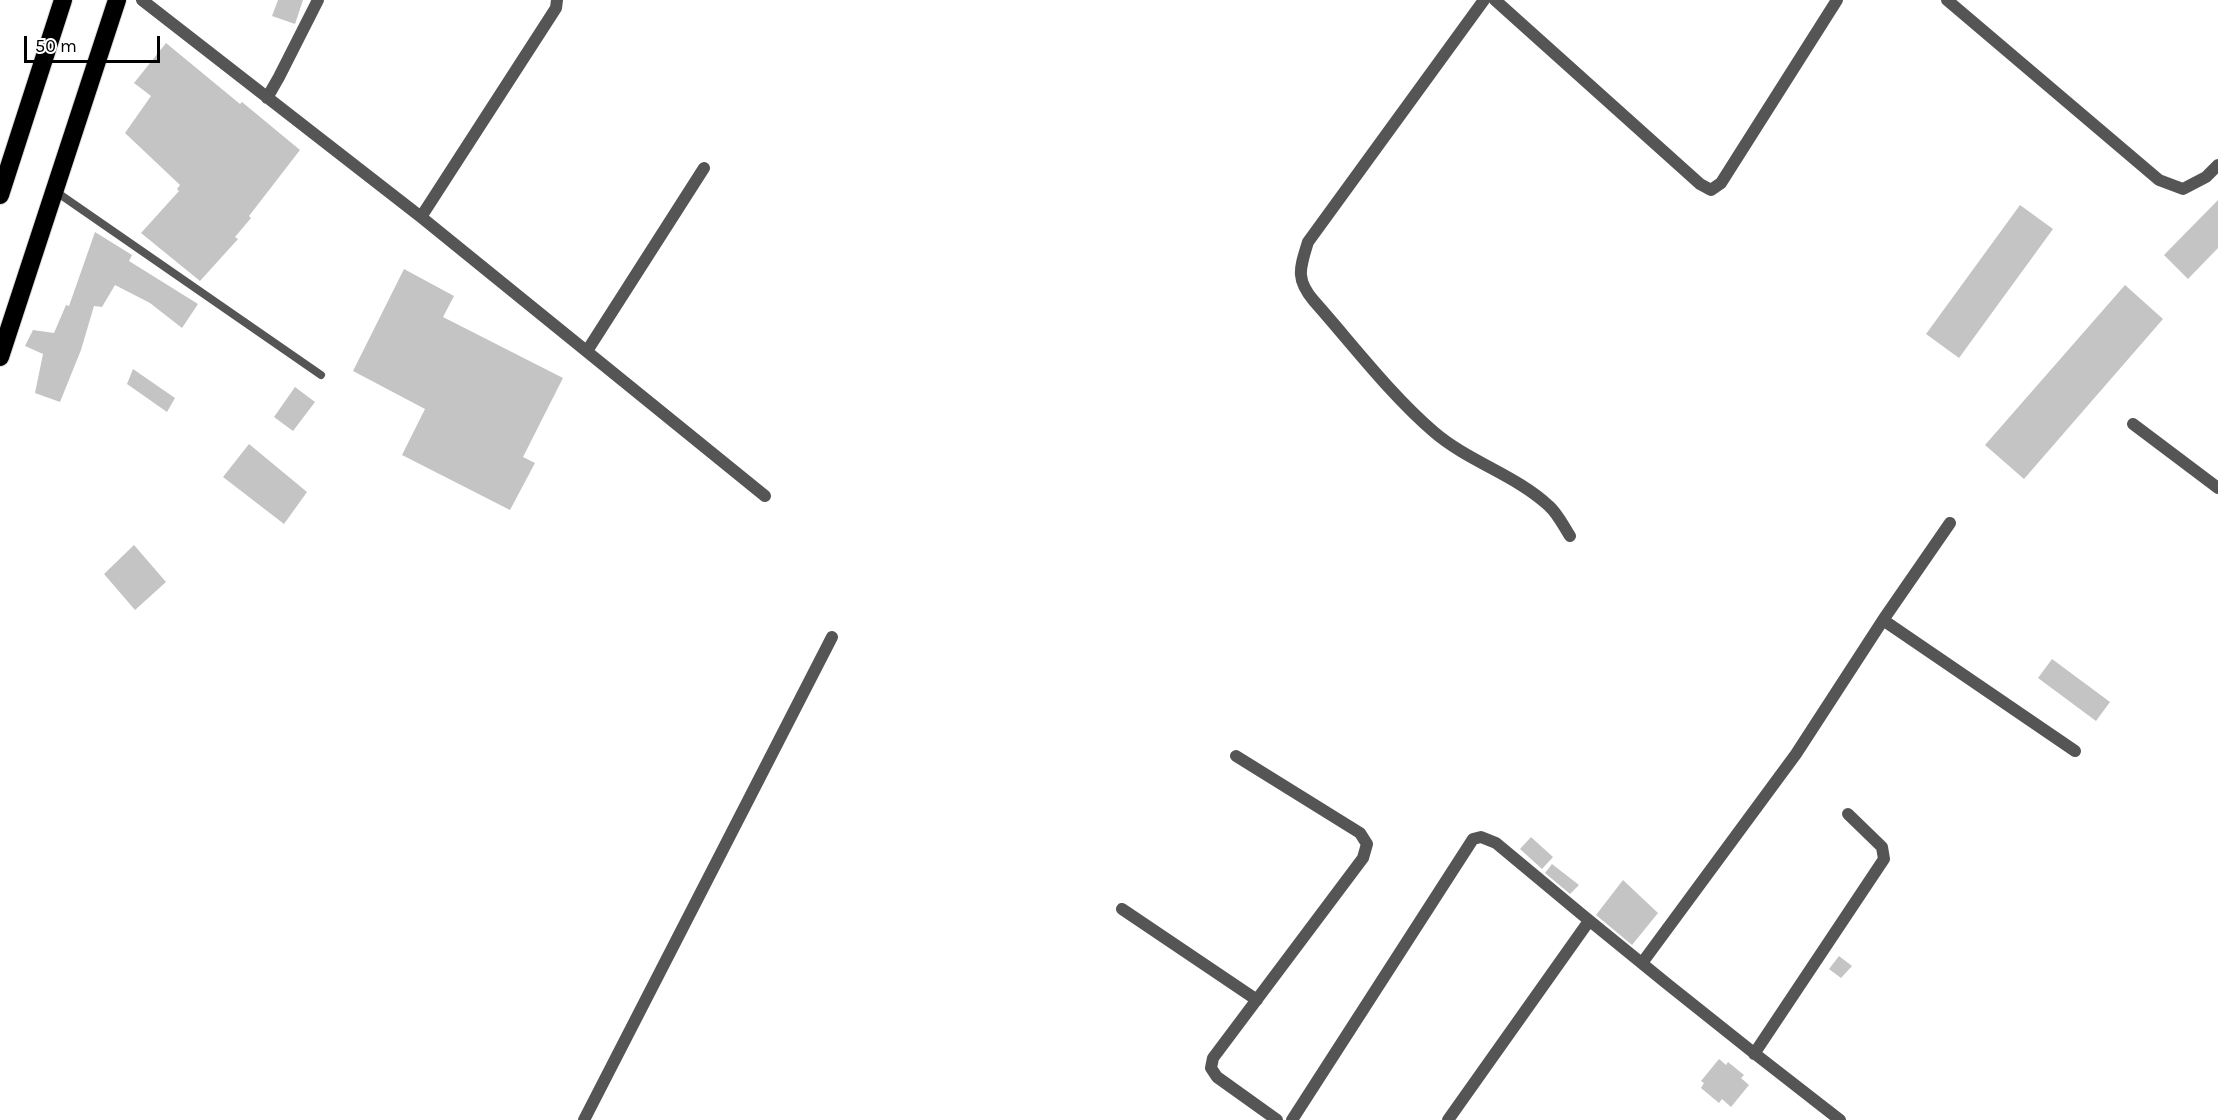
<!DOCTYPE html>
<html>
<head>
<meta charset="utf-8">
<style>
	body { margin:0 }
	#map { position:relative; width:2218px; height:1120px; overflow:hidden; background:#fff; font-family:Karla,sans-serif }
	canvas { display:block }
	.scale { position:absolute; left:24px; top:36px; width:136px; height:27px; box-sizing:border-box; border:3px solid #000; border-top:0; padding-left:8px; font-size:18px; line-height:21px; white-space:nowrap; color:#000; -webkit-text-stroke:4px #fff; paint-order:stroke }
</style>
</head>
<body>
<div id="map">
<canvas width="2218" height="1120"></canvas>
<div class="scale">50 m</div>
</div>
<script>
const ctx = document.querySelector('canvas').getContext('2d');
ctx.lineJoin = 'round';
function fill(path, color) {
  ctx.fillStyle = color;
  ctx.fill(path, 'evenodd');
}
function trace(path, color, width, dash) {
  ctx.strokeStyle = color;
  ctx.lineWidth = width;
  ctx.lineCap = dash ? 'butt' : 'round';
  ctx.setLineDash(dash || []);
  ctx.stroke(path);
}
const building = new Path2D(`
	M278,0H303L295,24L272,16Z
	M166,43L240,104L242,102L300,150L249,216L251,218L235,237L238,239L200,281L141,233L179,191L177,189L180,185L125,133L151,96L134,83Z
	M2218,200V248L2188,279L2164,255Z
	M2020,205L2053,229L1959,358L1926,334Z
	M95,232L132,255L129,261L198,304L182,328L150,303L115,285L102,307L94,306L81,350L60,402L35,393L43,354L25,346L33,330L54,333L66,305L69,306Z
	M404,269L454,296L443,317L563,378L523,457L535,463L510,510L402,455L425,409L353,371Z
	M2125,285L2163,319L2024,479L1985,445Z
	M133,369L175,398L167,412L127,384Z
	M295,387L315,402L293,431L274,417Z
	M249,444L307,492L284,524L223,477Z
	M134,545L166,582L135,610L104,574Z
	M2052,659L2110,702L2096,721L2038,678Z
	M1531,837L1553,857L1542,869L1520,849Z
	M1552,864L1579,885L1570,894L1545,873Z
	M1623,880L1658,913L1632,945L1596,915Z
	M1839,956L1852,966L1841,978L1829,969Z
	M1719,1059L1726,1065L1728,1062L1744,1075L1741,1078L1749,1085L1731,1107L1722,1099L1719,1103L1701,1088L1704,1083L1701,1081Z`);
const lane = new Path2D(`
	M55,191L321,375`);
const street = new Path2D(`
	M142,0L421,217L765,496
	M1484,0L1308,242C1300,268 1295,279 1314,301C1353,345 1390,394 1434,432C1469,462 1516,475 1549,506C1558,514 1564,527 1570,536
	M1495,0L1700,184L1711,190L1721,183L1837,0
	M1947,0L2159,180L2183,189L2206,177L2218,165
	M267,98L279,77L318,0
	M421,217L556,8L557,0
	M587,351L704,168
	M2133,424L2218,488
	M1883,620L2075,751
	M1236,756L1360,833L1367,844L1363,858L1213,1058L1211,1068L1217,1077L1277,1120
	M1122,909L1257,1000
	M1642,963L1796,754L1883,620L1950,523
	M1754,1054L1884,859L1882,847L1848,814
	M584,1120L832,637
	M1292,1120L1473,839L1481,837L1496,843C1609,938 1723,1030 1840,1120
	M1448,1120L1589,921`);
const highway = new Path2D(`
	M0,195L63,0
	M0,357L117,0`);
fill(building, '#c4c4c4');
trace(highway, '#dbdbdb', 20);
trace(lane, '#555', 8);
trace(street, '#555', 12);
trace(highway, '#000', 18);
</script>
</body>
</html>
